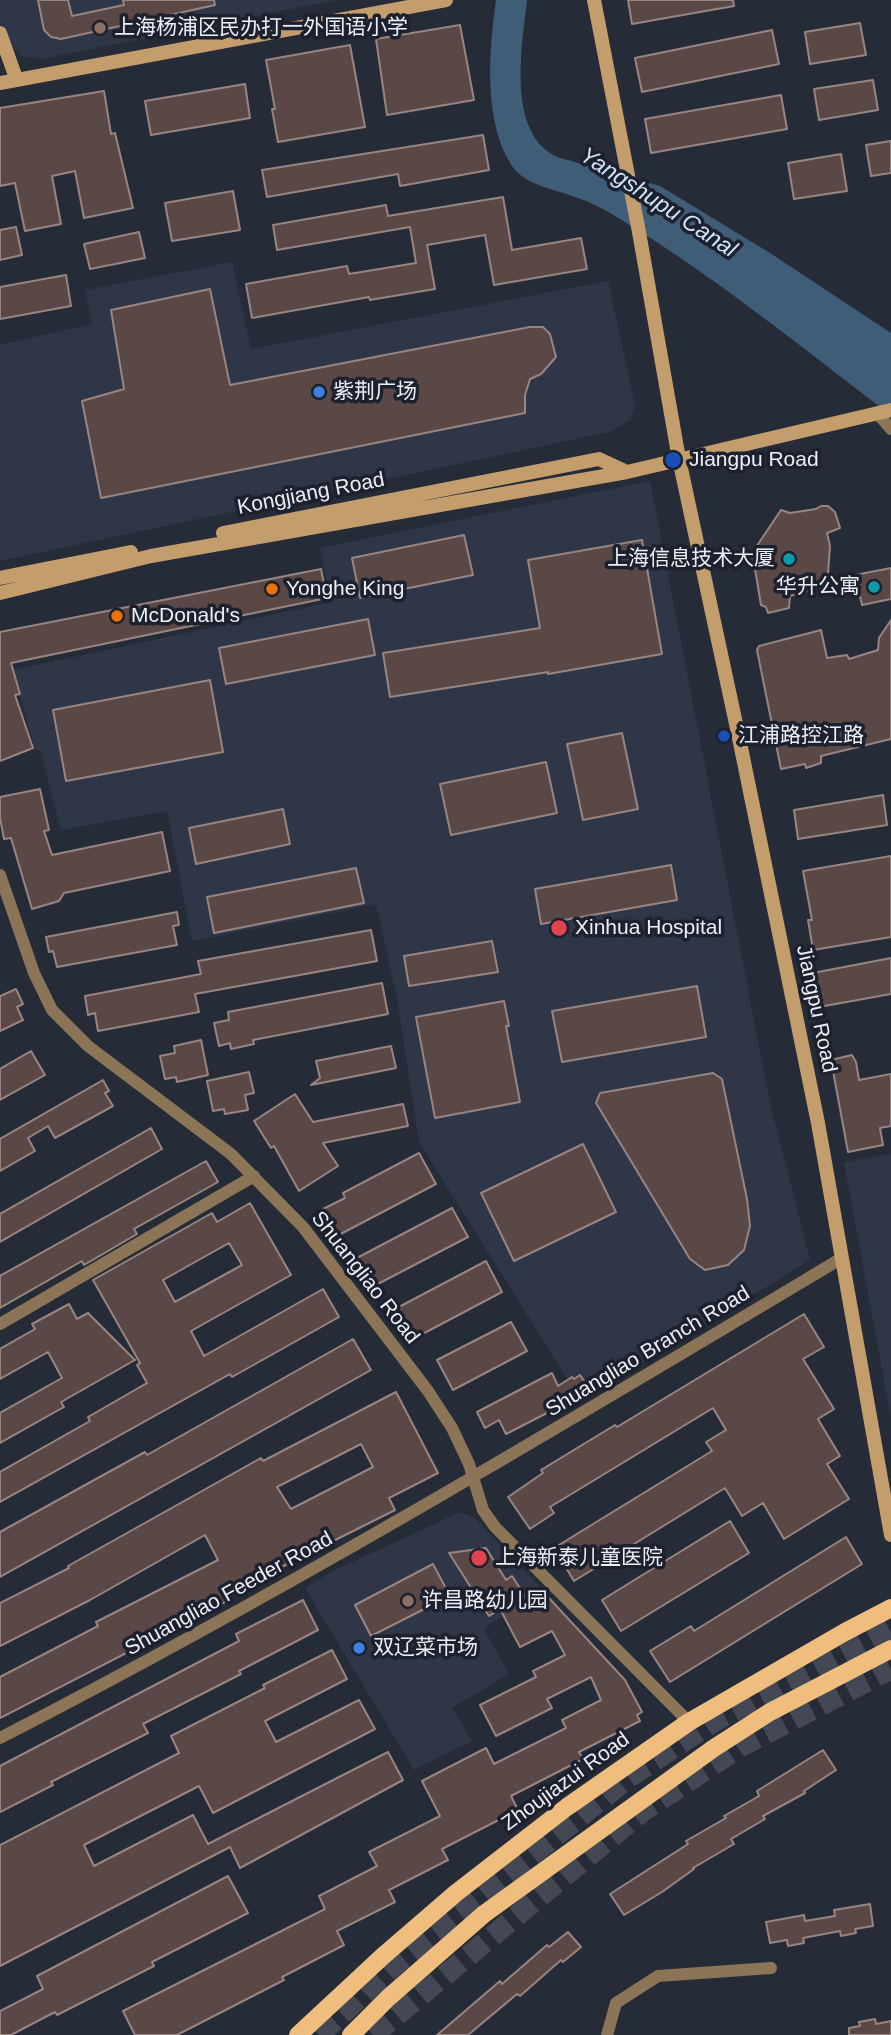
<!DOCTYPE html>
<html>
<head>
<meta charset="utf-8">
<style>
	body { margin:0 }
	canvas { display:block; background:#252b37 }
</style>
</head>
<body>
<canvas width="891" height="2035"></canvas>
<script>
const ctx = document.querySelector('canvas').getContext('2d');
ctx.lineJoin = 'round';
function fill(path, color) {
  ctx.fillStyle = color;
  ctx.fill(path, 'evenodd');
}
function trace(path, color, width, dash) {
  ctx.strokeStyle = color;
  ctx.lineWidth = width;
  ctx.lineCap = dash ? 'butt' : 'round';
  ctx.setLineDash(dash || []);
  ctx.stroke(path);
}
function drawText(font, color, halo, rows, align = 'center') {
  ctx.font = font + ' Helvetica,"Noto Sans SC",sans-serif';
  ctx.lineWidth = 7;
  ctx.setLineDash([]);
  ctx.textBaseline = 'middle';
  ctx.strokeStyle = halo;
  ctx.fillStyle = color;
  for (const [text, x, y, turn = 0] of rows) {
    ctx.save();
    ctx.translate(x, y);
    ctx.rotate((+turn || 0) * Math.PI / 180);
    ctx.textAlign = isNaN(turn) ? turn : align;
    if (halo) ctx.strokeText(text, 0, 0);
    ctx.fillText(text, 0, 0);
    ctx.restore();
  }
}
const built = new Path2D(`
	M0,0H336L42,59L21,56L10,44L0,24Z
	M232,262L251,349L608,281L635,404L631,420L609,432L0,561V345L92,324L85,290Z
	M650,481L769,1098L810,1260L581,1401L419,1142L397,998L376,904L192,941L167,811L61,830L40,750H35L13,670L331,602L320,548Z
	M891,1154V1418L844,1162Z
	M458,1513L467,1514L476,1519L542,1589L484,1629L509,1674L452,1708L472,1741L414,1770L305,1588L329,1573Z`);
const water = new Path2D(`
	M496,0H527C522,45 506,133 557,157L660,186L770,253L891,333V415C802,348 716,277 620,219C607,211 593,203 578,198C556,189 527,187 512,166C483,123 489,49 496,0Z`);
const building = new Path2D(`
	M38,0H68L72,16L124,5L123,0H214L215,5L61,39L51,37L44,30Z
	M628,0H733L734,6L632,24Z
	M860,23L866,55L810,64L805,32Z
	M460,25L474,100L387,115L376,39Z
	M772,30L779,64L642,92L635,58Z
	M350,45L365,127L278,142L272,109H275L266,60Z
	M873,80L878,110L819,120L814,89Z
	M245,84L250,118L151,135L145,101Z
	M104,91L111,134L115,133L133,208L84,218L75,171L52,176L61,224L25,231L15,183L0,186V108Z
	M781,95L787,129L651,153L645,119Z
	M483,135L489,170L400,186L398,174L267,197L262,170Z
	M891,141V173L871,176L866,145Z
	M841,154L847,191L794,199L788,163Z
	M233,191L240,230L172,241L165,203Z
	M503,197L512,250L581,238L587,269L494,285L485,235L427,245L435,289L370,300L369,297L252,318L246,284L347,266L349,274L416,263L410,227L277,250L273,225L386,205L388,216Z
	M16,227L22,255L0,260V230Z
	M139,232L145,258L90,269L84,244Z
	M66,275L71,306L0,319V287Z
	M210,289L230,385L530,327H543L550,334L556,357L541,374L530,379L525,395V413L101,498L82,401L124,389L111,310Z
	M821,506H828L835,512L840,528L827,533L830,546L828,574L815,589L790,596L789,608L768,613L766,607L761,605L755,569L746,562L781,510L790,513L816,509Z
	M464,535L473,575L360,598L352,558Z
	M642,540L662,654L548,674V672L390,697L383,653L540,628L528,560Z
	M891,568V599L862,605L855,575Z
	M321,569L327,598L11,663L20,694L15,695L33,748L0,761V632Z
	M368,619L375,655L226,684L219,648Z
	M891,620V739L821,756V763L806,768L805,764L781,769L757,650L759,646L821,630L827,658L847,655L849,659L878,650L879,638Z
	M210,680L223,752L66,781L53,710Z
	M622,733L638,809L583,820L567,744Z
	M546,762L557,813L451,835L440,784Z
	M40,789L49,830L44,831L52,855L162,832L170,871L64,893L59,901L32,909L11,838L4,839L0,818V797Z
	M883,795L887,825L798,839L794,810Z
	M283,809L290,844L196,864L189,828Z
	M891,856V937L813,950L808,920H812L803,871Z
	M671,865L677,900L541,924L535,889Z
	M356,868L364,903L214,933L207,897Z
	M177,912L179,925L173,926L177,945L57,967L53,951L49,952L46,937Z
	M371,930L377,961L195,994L199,1012L98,1031L95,1013L88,1015L85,996L201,974L198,961Z
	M492,941L498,972L409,986L404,956Z
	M891,958V994L819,1007L813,973Z
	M382,983L388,1014L253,1040L254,1044L231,1049L230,1043L219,1046L214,1023L229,1020L228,1012Z
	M697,986L706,1037L562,1062L552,1011Z
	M16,989L23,1004L17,1007L23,1020L0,1031V996Z
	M504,1001L509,1026H506L520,1102L435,1118L416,1017Z
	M201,1040L208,1075L177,1082L176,1077L165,1079L160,1056L175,1053L174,1046Z
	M391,1046L396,1068L311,1085L320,1078L316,1061Z
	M31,1051L45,1075L0,1100V1069Z
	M852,1055L856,1062L859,1080L891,1074V1126L880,1128L883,1145L848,1152L831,1060Z
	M249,1072L254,1093L245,1095L248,1110L225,1114L224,1109L213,1111L207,1081Z
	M713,1073L722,1079L747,1199L750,1226L744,1250L728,1265L705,1270L690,1259L596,1103L600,1093Z
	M103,1080L109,1091L105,1093L113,1106L55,1138L48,1126L28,1138L35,1151L0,1171V1139Z
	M295,1094L313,1122L403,1104L408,1126L323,1143L338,1166L299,1191L274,1146L271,1148L254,1121Z
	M151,1128L162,1149L0,1242V1214Z
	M583,1144L616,1212L514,1261L481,1193Z
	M419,1153L436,1184L333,1238L319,1211L345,1198L343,1193Z
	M206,1161L218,1182L134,1229L137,1234L84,1265L82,1261L0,1308V1276Z
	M250,1203L291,1275L191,1331L204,1356L323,1289L339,1317L232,1377L230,1374L0,1502V1472L90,1421L88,1417L147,1383L137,1365L140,1363L93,1280L212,1213L217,1222ZM229,1243L242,1265L175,1302L163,1280Z
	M452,1208L468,1237L372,1287L364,1271L360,1273L353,1260Z
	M486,1261L502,1292L413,1339L397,1308Z
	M69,1304L77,1319L88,1313L135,1360L61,1402L64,1407L0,1443V1413L62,1378L48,1352L0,1379V1349L35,1329L32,1324Z
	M804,1314L824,1347L803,1359L834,1409L818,1419L840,1456L827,1464L849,1499L784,1539L763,1503L742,1516L725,1488L574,1581L554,1548L712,1451L706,1442L726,1430L713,1408L550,1507L554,1513L530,1529L508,1497L543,1473L541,1470L615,1425L617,1427Z
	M511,1322L527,1351L453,1390L437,1360Z
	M353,1339L371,1370L0,1577V1532L145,1452L147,1455Z
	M552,1373L558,1386L572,1377L574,1379L580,1375L589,1388L582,1392L584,1394L506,1434L499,1420L485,1428L477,1412Z
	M396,1392L438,1473L389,1498L395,1510L224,1596L227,1601L0,1718V1677L98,1626L96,1622L218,1560L205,1535L90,1600L0,1646V1603L69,1568L68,1566L261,1458L263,1461ZM361,1444L373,1467L291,1509L277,1487Z
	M730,1521L749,1553L621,1631L602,1600Z
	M846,1537L862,1564L670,1682L650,1651L691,1626L694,1631Z
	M486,1548L506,1580L512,1576L531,1605L548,1597L625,1680L642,1712L637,1715L640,1721L579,1752L583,1759L511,1796L518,1810L442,1849L448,1860L389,1890L395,1902L337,1931L344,1945L282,1977L284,1980L177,2035H135L123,2011L325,1909L319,1896L377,1866L369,1852L440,1816L422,1781L486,1748L494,1764L566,1728L562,1720L601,1700L591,1677L547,1699L552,1708L496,1736L480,1705L536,1677L533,1671L565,1655L552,1631L520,1647L500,1609L489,1616L449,1553Z
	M433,1564L450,1596L371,1636L355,1605Z
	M303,1600L318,1630L239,1671L241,1674L143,1724L148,1733L51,1782L53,1785L0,1812V1766L239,1641L236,1634Z
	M332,1650L347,1679L265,1721L276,1742L359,1700L375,1729L213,1813L199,1786L84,1845L94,1866L193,1815L208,1844L388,1752L403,1780L240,1868L230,1847L0,1966V1845L179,1753L171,1736L265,1688L263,1685Z
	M823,1750L836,1770L804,1791L805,1793L763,1816L765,1819L731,1839L734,1844L693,1868L694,1869L662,1892L624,1915L610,1894L688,1844L686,1841L726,1818L724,1816L759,1796L757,1791Z
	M228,1876L248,1913L152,1962L154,1966L57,2015L55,2012L11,2035H0V2011L43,1989L37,1976Z
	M870,1904L873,1926L855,1929L856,1933L841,1936L840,1931L803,1938L804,1943L788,1946L787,1940L770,1943L766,1922L804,1915L805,1921L835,1916L834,1910Z
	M568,1932L581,1947L563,1962L561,1960L520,1996L517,1994L468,2035H437L500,1981L502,1984L547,1945L549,1947Z
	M875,2019L876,2024L891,2021V2035H849V2028L860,2026L859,2022Z`);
const highwayTunnel = new Path2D(`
	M319,2035L395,1965L628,1778L713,1722L891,1628
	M373,2035L642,1812L740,1747L891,1669`);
const street = new Path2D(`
	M877,413L891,429
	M0,875L34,973L52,1010L88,1046L231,1154L303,1227L428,1391L452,1428L469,1464L483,1510L495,1527L689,1722
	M0,1324L254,1176
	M0,1738C288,1590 564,1424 842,1258
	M607,2035L616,2003L658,1976L771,1968`);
const secondary = new Path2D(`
	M594,0L639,232L679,459L738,733L818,1123L891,1535
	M0,33L16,78
	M0,83L446,0
	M223,533L599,459L627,472
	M0,578L131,552
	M0,593L151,556L627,472L891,410`);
const primary = new Path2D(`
	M298,2035L383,1956L456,1893L567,1807L689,1722L845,1632L891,1608
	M351,2035L388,1998L484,1914L714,1748L770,1712L891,1649`);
const markers = [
	[100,28,7,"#8d6e63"],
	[319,392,7,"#3f7fe0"],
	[673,460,9,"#1a4fb4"],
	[789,559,7,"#0f9aa8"],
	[874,587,7,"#0f9aa8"],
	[272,589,7,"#e8710a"],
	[117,616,7,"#e8710a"],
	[724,736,7,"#1a4fb4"],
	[559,928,9,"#e0444e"],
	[479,1558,9,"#e0444e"],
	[408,1601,7,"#8d6e63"],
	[359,1648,7,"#3f7fe0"]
];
const poiNames = [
	["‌上海杨浦区民办打一外国语小学",114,28],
	["紫荆广场",333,392],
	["Jiangpu Road",689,460],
	["上海信息技术大厦",775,559,"right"],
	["华升公寓",860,587,"right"],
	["Yonghe King",286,589],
	["McDonald's",131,616],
	["江浦路控江路",738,736],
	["Xinhua Hospital",575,928],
	["上海新泰儿童医院",495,1558],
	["许昌路幼儿园",422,1601],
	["双辽菜市场",373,1648]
];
const streetNames = [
	["Kongjiang Road",311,494,-11],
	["Jiangpu Road",816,1009,78],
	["Shuangliao Road",365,1278,52],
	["Shuangliao Branch Road",648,1352,-31],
	["Shuangliao Feeder Road",229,1594,-29],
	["Zhoujiazui Road",566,1782,-36]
];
const waterNames = [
	["Yangshupu Canal",658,203,33]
];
fill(built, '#2e3647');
fill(water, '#405d78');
fill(building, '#594846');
trace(building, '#988582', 2);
trace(highwayTunnel, '#434854', 21, [21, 10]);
trace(street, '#8c7456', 12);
trace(secondary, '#c49d6d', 14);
trace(primary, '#efbd7d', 18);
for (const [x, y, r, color] of markers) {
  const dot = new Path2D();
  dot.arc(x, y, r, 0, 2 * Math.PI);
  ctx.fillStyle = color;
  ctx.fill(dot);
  trace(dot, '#1c212d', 2.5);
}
drawText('21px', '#eaeef6', '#1c212d', poiNames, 'left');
drawText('21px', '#eaeef6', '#1c212d', streetNames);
drawText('italic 23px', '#cfe3f7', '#1c212d', waterNames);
</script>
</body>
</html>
